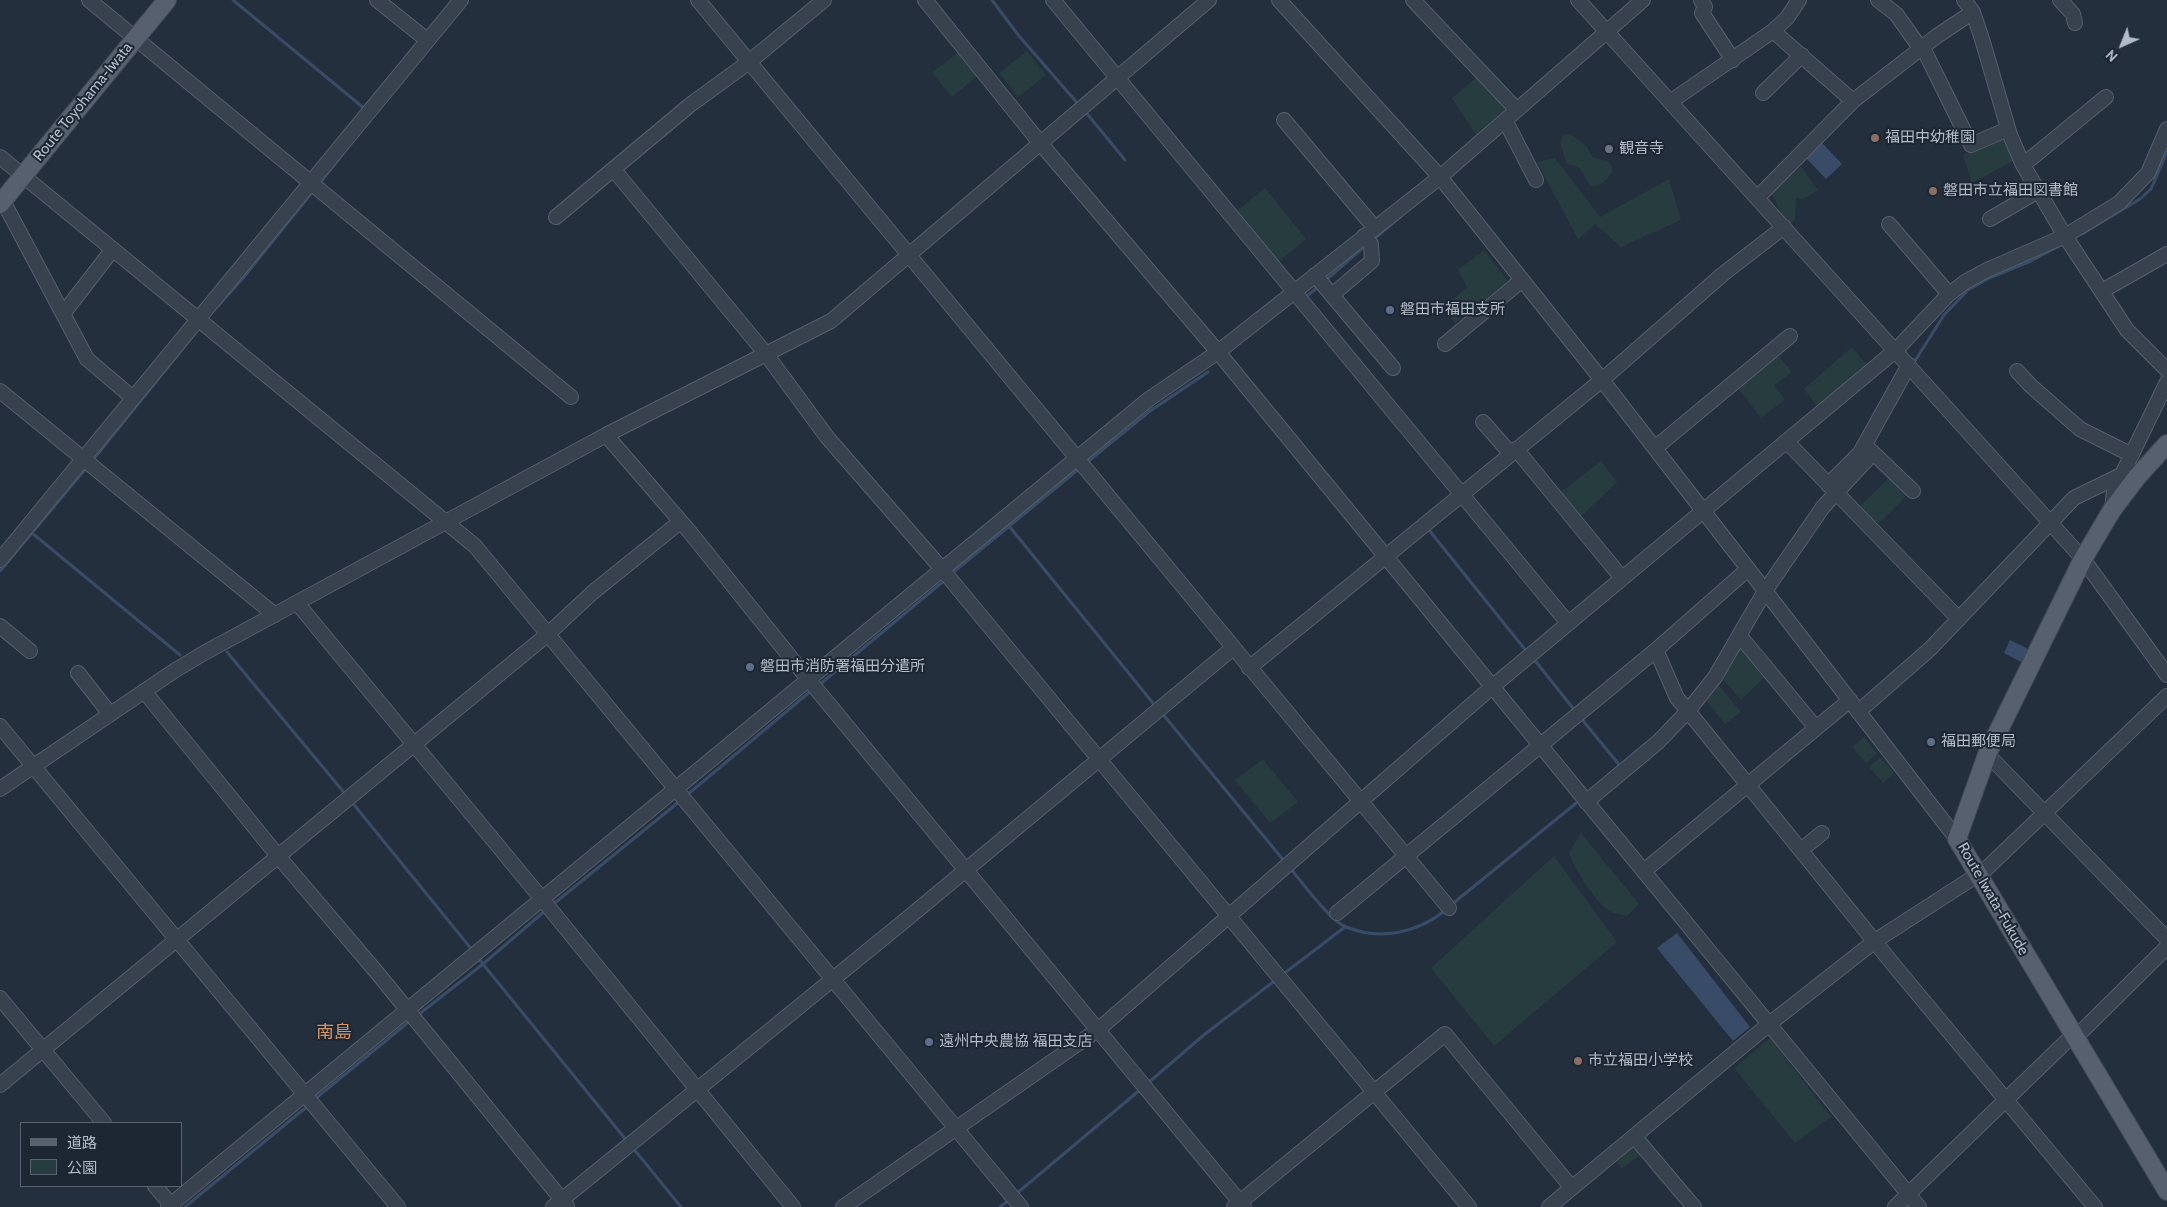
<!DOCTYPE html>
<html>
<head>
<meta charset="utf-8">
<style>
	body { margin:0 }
	#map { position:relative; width:2167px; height:1207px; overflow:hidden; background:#242f3e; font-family:Cabin,"Noto Sans JP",sans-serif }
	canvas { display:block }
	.legend { position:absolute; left:20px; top:1122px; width:162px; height:65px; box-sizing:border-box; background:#1d2633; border:1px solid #59626f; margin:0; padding:6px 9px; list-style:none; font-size:15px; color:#b4bcc9 }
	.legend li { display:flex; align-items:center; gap:10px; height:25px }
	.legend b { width:25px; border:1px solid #59626f }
	.north { position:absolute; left:2097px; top:20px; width:50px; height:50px; -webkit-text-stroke:4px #1d2633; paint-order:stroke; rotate:224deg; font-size:14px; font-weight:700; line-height:20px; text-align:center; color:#b4bcc9 }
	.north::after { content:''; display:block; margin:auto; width:18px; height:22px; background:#b4bcc9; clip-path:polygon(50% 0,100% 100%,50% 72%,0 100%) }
</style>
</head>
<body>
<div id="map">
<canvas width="2167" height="1207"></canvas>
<ul class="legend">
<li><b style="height:6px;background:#56606e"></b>道路</li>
<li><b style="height:14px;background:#263c3f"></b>公園</li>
</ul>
<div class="north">N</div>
</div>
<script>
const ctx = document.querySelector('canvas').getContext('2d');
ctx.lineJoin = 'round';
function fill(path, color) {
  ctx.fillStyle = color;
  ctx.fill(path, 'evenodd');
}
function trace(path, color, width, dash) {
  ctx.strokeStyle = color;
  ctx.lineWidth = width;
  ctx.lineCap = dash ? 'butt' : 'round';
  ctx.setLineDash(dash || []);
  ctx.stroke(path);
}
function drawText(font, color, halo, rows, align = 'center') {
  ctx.font = font + ' Cabin,"Noto Sans JP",sans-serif';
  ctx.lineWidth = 4;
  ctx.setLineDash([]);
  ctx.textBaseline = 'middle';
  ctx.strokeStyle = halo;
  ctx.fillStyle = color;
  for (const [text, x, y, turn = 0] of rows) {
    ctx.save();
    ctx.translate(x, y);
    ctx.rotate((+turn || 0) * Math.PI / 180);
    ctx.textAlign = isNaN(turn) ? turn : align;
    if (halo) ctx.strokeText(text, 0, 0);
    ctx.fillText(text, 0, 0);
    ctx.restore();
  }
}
const green = new Path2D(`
	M961,50L980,74L952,97L932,73Z
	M1027,51L1046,75L1018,97L999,73Z
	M1477,77L1507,107L1476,135L1452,98Z
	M1570,134L1586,145L1592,157L1610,162L1613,171C1606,180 1602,187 1590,186L1580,168L1567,164L1560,143L1563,135Z
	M2004,137L2015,160L1972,183L1963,155Z
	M1555,158L1600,217L1669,179L1681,220L1621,247L1595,224L1578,239L1537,162Z
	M1801,167L1818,190L1804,199L1796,198L1795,219L1792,223L1782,214L1771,192Z
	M1265,188L1306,239L1272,267L1230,216Z
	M1484,250L1508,281L1455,323L1443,309L1467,287L1458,270Z
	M1852,347L1872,371L1823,413L1804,389Z
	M1773,350L1792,372L1774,385L1785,400L1761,418L1734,383Z
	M1601,461L1617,482L1575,522L1555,497Z
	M1892,475L1909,493L1872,530L1854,512Z
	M1740,636L1770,672L1741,700L1720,676Z
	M1717,683L1741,712L1725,724L1705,699Z
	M1864,737L1877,753L1866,763L1852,747Z
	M1880,757L1894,773L1883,783L1869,767Z
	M1263,759L1298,802L1270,823L1235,780Z
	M1581,833L1639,904L1627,916C1622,915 1617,914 1612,912C1596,905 1575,869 1569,853Z
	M1554,856L1617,942L1494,1046L1431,968Z
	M1770,1038L1831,1117L1795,1143L1734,1068Z
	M1638,1143L1669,1186L1661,1183L1641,1155L1622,1168L1617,1164V1161Z`);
const water = new Path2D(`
	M1822,143L1842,164L1826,179L1806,158Z
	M2010,640L2030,650L2023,663L2004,653Z
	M1677,933L1750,1027L1733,1041L1657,948Z`);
const stream = new Path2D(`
	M233,0L365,109
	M992,0L1019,36L1080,106
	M1084,110L1125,160
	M318,185L342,155
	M2082,234L2140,199L2151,189L2167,152
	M1373,240L1401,216
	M1326,280L1366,245
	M1307,296L1319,286
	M218,306L243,278L314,190
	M1913,364L1944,315L1968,290L1989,278L2031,261L2061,245
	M92,461L201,326
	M1086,463L1150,411L1208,372
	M1009,526L1157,708
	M1429,530L1527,652
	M32,533L180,655
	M0,571L88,466
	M951,574L1080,468
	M227,652L347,796
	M1533,658L1576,712
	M819,685L945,580
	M1161,712L1285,862
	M1580,717L1621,767
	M687,795L812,690
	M351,801L473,951
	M1290,868C1303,883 1329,920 1346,927C1381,941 1418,933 1447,909
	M1451,905L1580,800
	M551,906L680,801
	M478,958L627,1141
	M1282,975L1345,927
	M418,1015L483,964L546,910
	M1148,1083L1205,1034L1277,979
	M315,1099L411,1020
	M633,1148L681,1207
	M1016,1194L1141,1089
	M185,1207L309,1105
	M1000,1207L1009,1200`);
const minor = new Path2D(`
	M89,0L571,397
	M377,0L427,40
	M698,0L1449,908
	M925,0L1041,144L1218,352L1919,1207
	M1053,0L1568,623
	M1279,0L1440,177L1602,380L1957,839
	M1413,0L1517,110
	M1578,0L2083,559L2167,675
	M1701,0L1705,7L1702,13L1733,60
	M1878,0L1896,14L1921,49
	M1964,0L1973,12L1982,39L2010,135L2023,165L2065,236L2127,330L2167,370
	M2060,0L2073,14L2075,23
	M1773,31L1853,101
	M1923,48L1971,145L2008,129
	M1763,93L1802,55
	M1670,102L1773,31L1787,18L1799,0
	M1284,120L1374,227
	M1505,120L1536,180
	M0,157L475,546L1021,1207
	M2023,165L2106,97
	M614,170L766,354L827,437L942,569L1469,1207
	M1757,198L1853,101L1937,36L1973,12
	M3,201L87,359L133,398
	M556,217L690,105L749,62L824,0
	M1990,219L2038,191
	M1889,224L1949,294
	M1315,275L1393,368
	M2102,291L2167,254
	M1332,295L1372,261L1371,244L1364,236
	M63,314L113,249
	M1445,344L1522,280
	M2017,371L2031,386L2080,429L2132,455
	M0,391L275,615
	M1483,422L1511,454
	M606,435L689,531L808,679L1244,1207
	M1788,443L1959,619
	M1867,447L1913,491
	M1655,448L1790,336
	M1516,449L1622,578
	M1828,485L1860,453L1909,365
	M2112,510L2114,491L2167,382
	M0,560L461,0
	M297,603L542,899L793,1207
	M0,626L30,651
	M1740,636L1816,728
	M1656,650L1677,698L1688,711L1892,963L2095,1207
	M1249,668L1602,380L1723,274L1784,227
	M78,673L110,714
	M144,691L278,856L379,975L567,1206
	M1858,712L1930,649L2074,498L2123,474L2141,473
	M0,726L398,1207
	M1987,754L2167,939
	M0,789L174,671L204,653L606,435L831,321L1209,0
	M1586,802L1658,742L1688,711L1715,677L1765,591L1823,507L1873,453
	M1801,850L1822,833
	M1644,871L1850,700
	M1337,913L1656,650L1748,569
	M0,998L104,1123
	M2075,1038L2167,947
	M0,1085L548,634L592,593L680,522
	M1634,1136L1694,1207
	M155,1186L173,1207
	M168,1207L1149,399L1218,352L1440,177L1643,0
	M553,1207L908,918L1233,648
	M843,1207L1099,1029L1492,687L1896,350L1948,295L1965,282L1987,270L2065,236L2119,203L2148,173L2167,129
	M1234,1207L1445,1034L1572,1188
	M1549,1207L1768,1025L1875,941L1985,870L2167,696
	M1895,1207L2073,1035`);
const major = new Path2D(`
	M0,204L167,0
	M2167,444L2137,477L2112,510L2083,559L1988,752L1957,839L2167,1191`);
const markers = [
	[1875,138,5,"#8d6e63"],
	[1609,149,5,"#6b7280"],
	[1933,191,5,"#8d6e63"],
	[1390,310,5,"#5c6f8a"],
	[750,667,5,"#5c6f8a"],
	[1931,742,5,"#5c6f8a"],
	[929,1042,5,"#5c6f8a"],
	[1578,1061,5,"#8d6e63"]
];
const streetNames = [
	["Route Toyohama-Iwata",83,102,-51],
	["Route Iwata-Fukude",1993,899,60]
];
const poiNames = [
	["福田中幼稚園",1885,138],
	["観音寺",1619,149],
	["磐田市立福田図書館",1943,191],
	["磐田市福田支所",1400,310],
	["磐田市消防署福田分遣所",760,667],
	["福田郵便局",1941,742],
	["遠州中央農協 福田支店",939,1042],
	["市立福田小学校",1588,1061]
];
const quarterNames = [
	["南島",334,1033]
];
fill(green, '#263c3f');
fill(water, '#394c67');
trace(stream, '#394c67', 3);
trace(minor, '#565f6c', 16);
trace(major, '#414a57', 20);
trace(minor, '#38414e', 14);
trace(major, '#56606e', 18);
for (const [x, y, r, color] of markers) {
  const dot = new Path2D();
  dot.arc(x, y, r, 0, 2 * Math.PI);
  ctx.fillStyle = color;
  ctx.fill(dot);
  trace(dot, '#1d2633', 2);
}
drawText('15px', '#b4bcc9', '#1d2633', streetNames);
drawText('15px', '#b4bcc9', '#1d2633', poiNames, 'left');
drawText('18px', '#d59563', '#1d2633', quarterNames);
</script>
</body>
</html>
